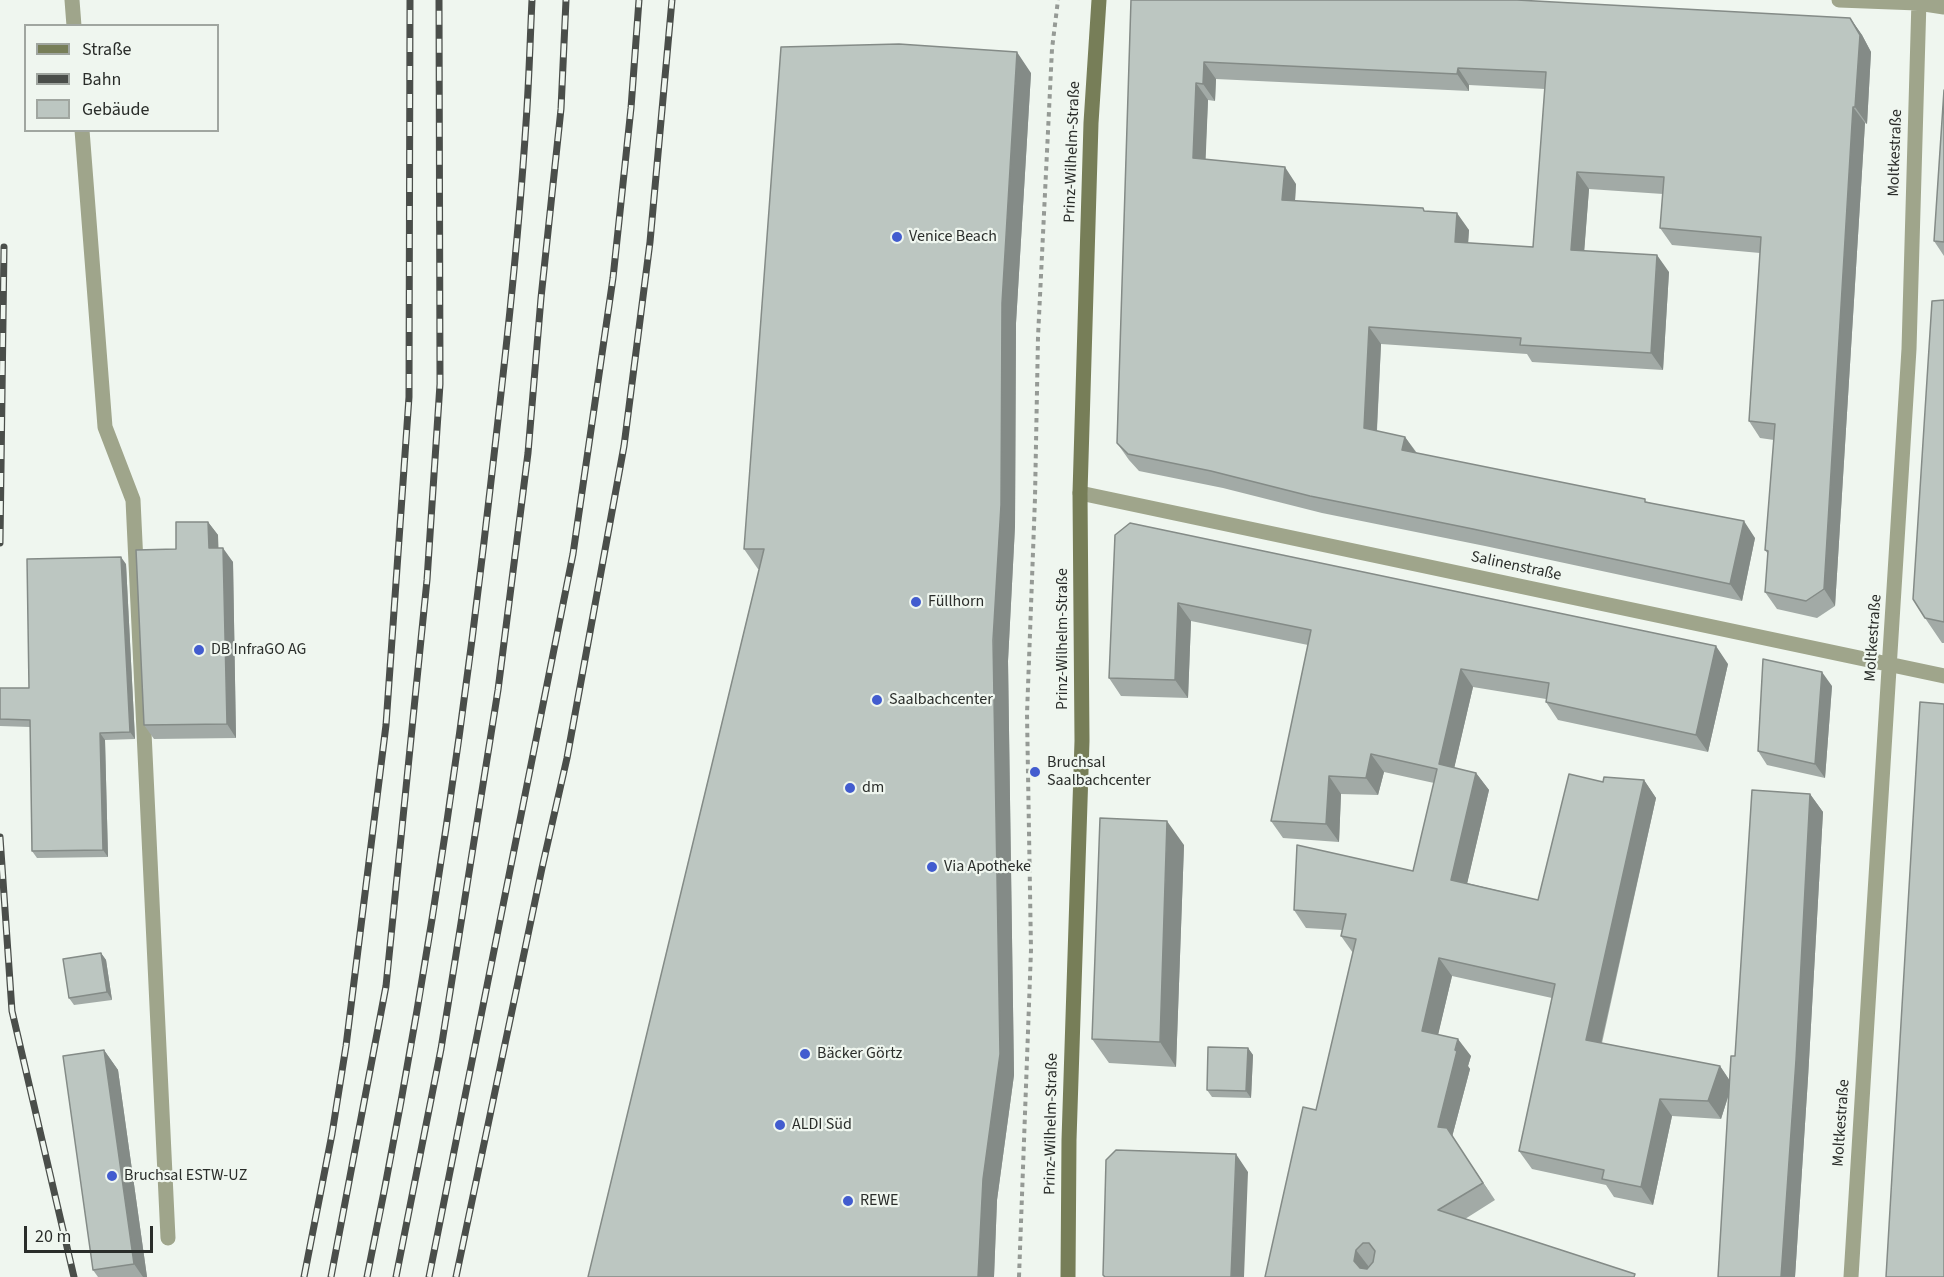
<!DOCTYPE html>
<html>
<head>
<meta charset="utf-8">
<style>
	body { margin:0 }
	#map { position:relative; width:1944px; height:1277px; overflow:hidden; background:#eff6ef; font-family:"Source Sans 3",sans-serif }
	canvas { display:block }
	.legend { position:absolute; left:24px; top:24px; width:195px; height:108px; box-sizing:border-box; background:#eff6ef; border:2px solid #a0a6a0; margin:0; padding:8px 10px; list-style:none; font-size:18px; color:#2a2d2a }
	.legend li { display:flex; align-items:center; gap:12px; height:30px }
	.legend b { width:30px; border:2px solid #a0a6a0 }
	.scale { position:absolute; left:24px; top:1226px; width:129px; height:27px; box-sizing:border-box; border:3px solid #2a2d2a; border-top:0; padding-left:8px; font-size:18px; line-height:21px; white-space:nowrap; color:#2a2d2a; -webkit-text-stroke:4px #eff6ef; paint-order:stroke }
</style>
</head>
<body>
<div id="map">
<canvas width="1944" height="1277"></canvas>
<ul class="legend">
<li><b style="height:8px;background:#777e58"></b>Straße</li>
<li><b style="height:8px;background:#4a4e4a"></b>Bahn</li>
<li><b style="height:16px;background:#bcc6c1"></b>Gebäude</li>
</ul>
<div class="scale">20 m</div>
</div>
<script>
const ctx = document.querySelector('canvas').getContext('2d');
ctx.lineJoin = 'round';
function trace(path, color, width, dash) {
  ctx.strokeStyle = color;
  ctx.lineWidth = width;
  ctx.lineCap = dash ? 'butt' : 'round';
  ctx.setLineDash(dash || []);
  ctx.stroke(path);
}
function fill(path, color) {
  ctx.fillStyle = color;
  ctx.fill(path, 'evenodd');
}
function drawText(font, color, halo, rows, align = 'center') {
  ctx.font = font + ' "Source Sans 3",sans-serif';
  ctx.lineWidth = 4.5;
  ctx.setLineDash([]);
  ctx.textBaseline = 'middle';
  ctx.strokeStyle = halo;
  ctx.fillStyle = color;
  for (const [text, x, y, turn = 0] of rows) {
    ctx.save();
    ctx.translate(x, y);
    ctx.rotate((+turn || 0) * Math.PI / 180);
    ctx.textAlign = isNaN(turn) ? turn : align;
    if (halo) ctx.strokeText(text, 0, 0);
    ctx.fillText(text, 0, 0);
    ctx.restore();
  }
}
const path = new Path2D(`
	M1019,1277L1031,950L1027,714L1035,498L1038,337L1052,49L1058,0`);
const lane = new Path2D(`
	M72,0L74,26
	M82,130L105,427L133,500L168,1238`);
const street = new Path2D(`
	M1839,0L1918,3L1944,7
	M1080,493L1944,676
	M1851,1277L1909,349L1919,0`);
const secondary = new Path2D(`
	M1068,1277L1069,1140L1082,741L1080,493L1091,123L1099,0`);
const rail = new Path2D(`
	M0,543L4,247
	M0,837L12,1011L74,1277
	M304,1277L332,1134L346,1046L386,725L409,397L410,0
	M331,1277L386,986L427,580L440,384L439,0
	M367,1277C417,1034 455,788 484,542C500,403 517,263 526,123C529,82 530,41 532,0
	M396,1277L441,1049L498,690L528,453L541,298L561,109L566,0
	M429,1277L573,554L613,278L631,108L639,0
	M456,1277L542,868L567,758L624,446L650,242L672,0`);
const wall = new Path2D(`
	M1131,0L1850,18L1862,35L1871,52L1867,124L1865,123L1835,606L1817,618L1777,609L1765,592L1768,554L1765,550L1774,440L1760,438L1749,421L1760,253L1672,245L1660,228L1663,194L1589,189L1584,251L1669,272L1663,370L1532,362L1527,354L1381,344L1377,431L1405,437L1417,453L1648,502L1755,538L1742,601L1485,546L1322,513L1223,488L1139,471L1129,460L1117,443ZM1216,79L1469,91V85L1545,89L1533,247L1468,243L1469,230L1425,211L1295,201L1296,184L1205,160L1208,100L1215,101Z
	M1031,73L1016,323L1015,526L1008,661L1014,1075L997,1200L994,1277H588L759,569H758L744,549Z
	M1944,90V256L1934,241Z
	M1944,300V643H1942L1925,618Z
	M208,522L218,535V548L233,562L236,738L154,739L144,725L176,549Z
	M1115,535L1728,664L1708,752L1558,720L1546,702V699L1473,687L1454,768L1476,773L1489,790L1467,883L1538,900L1603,782L1644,780L1656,798L1602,1043L1720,1066L1730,1081L1735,1056L1810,794L1823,812L1808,1078L1795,1277H1718L1729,1094L1721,1119L1672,1116L1653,1205L1614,1197L1606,1185L1532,1169L1519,1151L1552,998L1452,976L1438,1034L1471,1056L1468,1066L1470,1069L1452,1137L1495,1200L1465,1219L1635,1274L1265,1277L1316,1110L1353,953L1341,936L1342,930L1306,928L1294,910L1413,871L1434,783L1384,772L1378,795L1341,794L1339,842L1283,838L1271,821L1308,645L1191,621L1188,698L1121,696L1109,678Z
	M126,564L135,739L105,740L108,857L37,858L32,851L30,727L0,726V688H29Z
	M1832,686L1825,778L1767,765L1758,751Z
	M1184,845L1176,1067L1109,1063L1092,1039Z
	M101,953L106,960L112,1000L74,1005L69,998Z
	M1248,1048L1253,1055L1251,1098L1212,1097L1207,1090Z
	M104,1050L118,1070L147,1277H98L93,1270Z`);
const shadedWall = new Path2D(`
	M1850,18L1862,35L1871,52L1867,124L1855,107Z
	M1017,52L1031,73L1016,323L1015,526L1008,661L1014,1075L997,1200L994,1277H978L1002,303Z
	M1204,62L1216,79L1215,101L1203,84Z
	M1458,68L1469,85V91L1457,74Z
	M1196,83L1208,100L1205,175L1193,158Z
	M1853,107L1865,123L1835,606L1824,589Z
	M1285,167L1296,184L1294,217L1282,200Z
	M1577,172L1589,189L1583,267L1571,250Z
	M1457,213L1469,230L1467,259L1455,242Z
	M1657,255L1669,272L1663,370L1651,353Z
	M1369,327L1381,344L1376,445L1364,428Z
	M1405,437L1417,454L1402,450Z
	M1744,521L1755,538L1742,601L1730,584Z
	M208,522L218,535L219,562L209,548Z
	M223,548L233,562L236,738L227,724Z
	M121,557L126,564L135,739L130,732Z
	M1178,603L1191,621L1188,698L1175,680Z
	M1716,646L1728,664L1708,752L1696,735Z
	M1461,669L1473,687L1451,782L1439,764Z
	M1822,672L1832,686L1825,778L1815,764Z
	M100,733L105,740L108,857L103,850Z
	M1371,754L1384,772L1378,795L1366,778Z
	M1476,773L1489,790L1464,897L1451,880Z
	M1329,776L1341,794L1339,842L1326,824Z
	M1644,780L1656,798L1598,1057L1586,1040Z
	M1810,794L1823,812L1808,1078L1795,1277H1781Z
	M1167,821L1184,845L1176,1067L1160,1042Z
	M101,953L106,960L112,1000L107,992Z
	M1439,958L1452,976L1435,1048L1422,1031Z
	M1458,1039L1471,1056L1468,1066L1470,1069L1452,1137L1495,1200L1483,1183L1438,1127Z
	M1248,1048L1253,1055L1251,1098L1246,1091Z
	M104,1050L118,1070L147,1277H143L134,1264Z
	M1720,1066L1732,1084L1721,1119L1708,1101Z
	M1660,1099L1672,1116L1653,1205L1641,1187Z
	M1236,1154L1248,1172L1244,1277H1231Z
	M1356,1250L1369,1267L1367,1277L1354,1261Z`);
const building = new Path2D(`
	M1131,0H1517L1850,18L1860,35L1855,107H1853L1824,589L1806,601L1765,592L1768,551L1765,550L1775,424L1749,421L1761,237L1660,228L1664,177L1577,172L1571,250L1657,255L1651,353L1520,345L1521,338L1369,327L1364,428L1405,437L1402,450L1645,499V502L1744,521L1730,584L1473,529L1310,496L1211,471L1128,454L1117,443ZM1204,62L1457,74L1458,68L1546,72L1533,247L1455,242L1457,213L1424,211L1423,208L1282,200L1285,167L1193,158L1196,83L1203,84Z
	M899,44L1017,52L1002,303L1001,505L993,640L1000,1054L983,1179L978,1277H588L764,549H744L781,47Z
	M1944,90V242L1934,241Z
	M1944,300V622L1925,618L1913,599L1932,301Z
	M176,522H208L209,548H223L227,724L144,725L136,550L176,549Z
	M1130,523L1716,646L1696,735L1546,702L1549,683L1461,669L1439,764L1476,773L1451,880L1538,900L1569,774L1603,782L1604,777L1644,780L1586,1040L1720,1066L1708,1101L1660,1099L1641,1187L1602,1179L1604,1170L1519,1151L1555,984L1439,958L1422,1031L1458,1039L1455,1050L1457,1051L1438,1127L1447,1128L1483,1183L1438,1210L1635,1274L1634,1277H1265L1303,1107L1316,1110L1356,939L1341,936L1346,914L1294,910L1297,845L1413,871L1437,769L1371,754L1366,778L1329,776L1326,824L1271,821L1311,630L1178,603L1175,680L1109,678L1115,535ZM1363,1243H1369L1375,1251L1373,1262L1367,1269L1360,1268L1354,1261L1356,1250Z
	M121,557L130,732L100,733L103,850L32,851L30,720L0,719V688H29L27,559Z
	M1763,659L1822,672L1815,764L1758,751Z
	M1920,702L1944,704V1277H1886Z
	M1752,790L1810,794L1796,1060L1781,1277H1718L1731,1056H1735Z
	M1100,818L1167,821L1160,1042L1092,1039Z
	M101,953L107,992L69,998L63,959Z
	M1208,1047L1248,1048L1246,1091L1207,1090Z
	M104,1050L134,1264L93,1270L63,1056Z
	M1116,1150L1236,1154L1231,1277H1105L1103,1275L1106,1160Z`);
const markers = [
	[897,237,6,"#425ccf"],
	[916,602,6,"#425ccf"],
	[199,650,6,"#425ccf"],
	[877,700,6,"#425ccf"],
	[1035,772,6,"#425ccf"],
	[850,788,6,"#425ccf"],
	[932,867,6,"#425ccf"],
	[805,1054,6,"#425ccf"],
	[780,1125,6,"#425ccf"],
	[112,1176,6,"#425ccf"],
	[848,1201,6,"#425ccf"]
];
const streetNames = [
	["Prinz-Wilhelm-Straße",1073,152,-88],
	["Moltkestraße",1896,153,-88],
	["Salinenstraße",1516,567,12],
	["Moltkestraße",1874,638,-86],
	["Prinz-Wilhelm-Straße",1063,639,-90],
	["Moltkestraße",1842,1123,-86],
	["Prinz-Wilhelm-Straße",1052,1124,-89]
];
const poiNames = [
	["Venice Beach",909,237],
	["Füllhorn",928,602],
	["DB InfraGO AG",211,650],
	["Saalbachcenter",889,700],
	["Bruchsal",1047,763],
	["Saalbachcenter",1047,781],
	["dm",862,788],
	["Via Apotheke",944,867],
	["Bäcker Görtz",817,1054],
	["ALDI Süd",792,1125],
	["Bruchsal ESTW-UZ",124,1176],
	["REWE",860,1201]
];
trace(path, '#959a95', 4, [4.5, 4.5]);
trace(lane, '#9fa58b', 15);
trace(street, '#9fa58b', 15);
trace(secondary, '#777e58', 15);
trace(rail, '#4a4e4a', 7);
trace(rail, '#eff6ef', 4.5, [14]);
fill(wall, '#a2aaa6');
fill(shadedWall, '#848b87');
fill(building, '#bcc6c1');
trace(building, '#848b87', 1.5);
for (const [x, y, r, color] of markers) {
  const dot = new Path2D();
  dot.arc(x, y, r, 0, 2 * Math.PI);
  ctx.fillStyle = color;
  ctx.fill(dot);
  trace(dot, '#eff6ef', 2);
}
drawText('16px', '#2a2d2a', '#eff6ef', streetNames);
drawText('16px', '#2a2d2a', '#eff6ef', poiNames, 'left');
</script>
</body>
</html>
